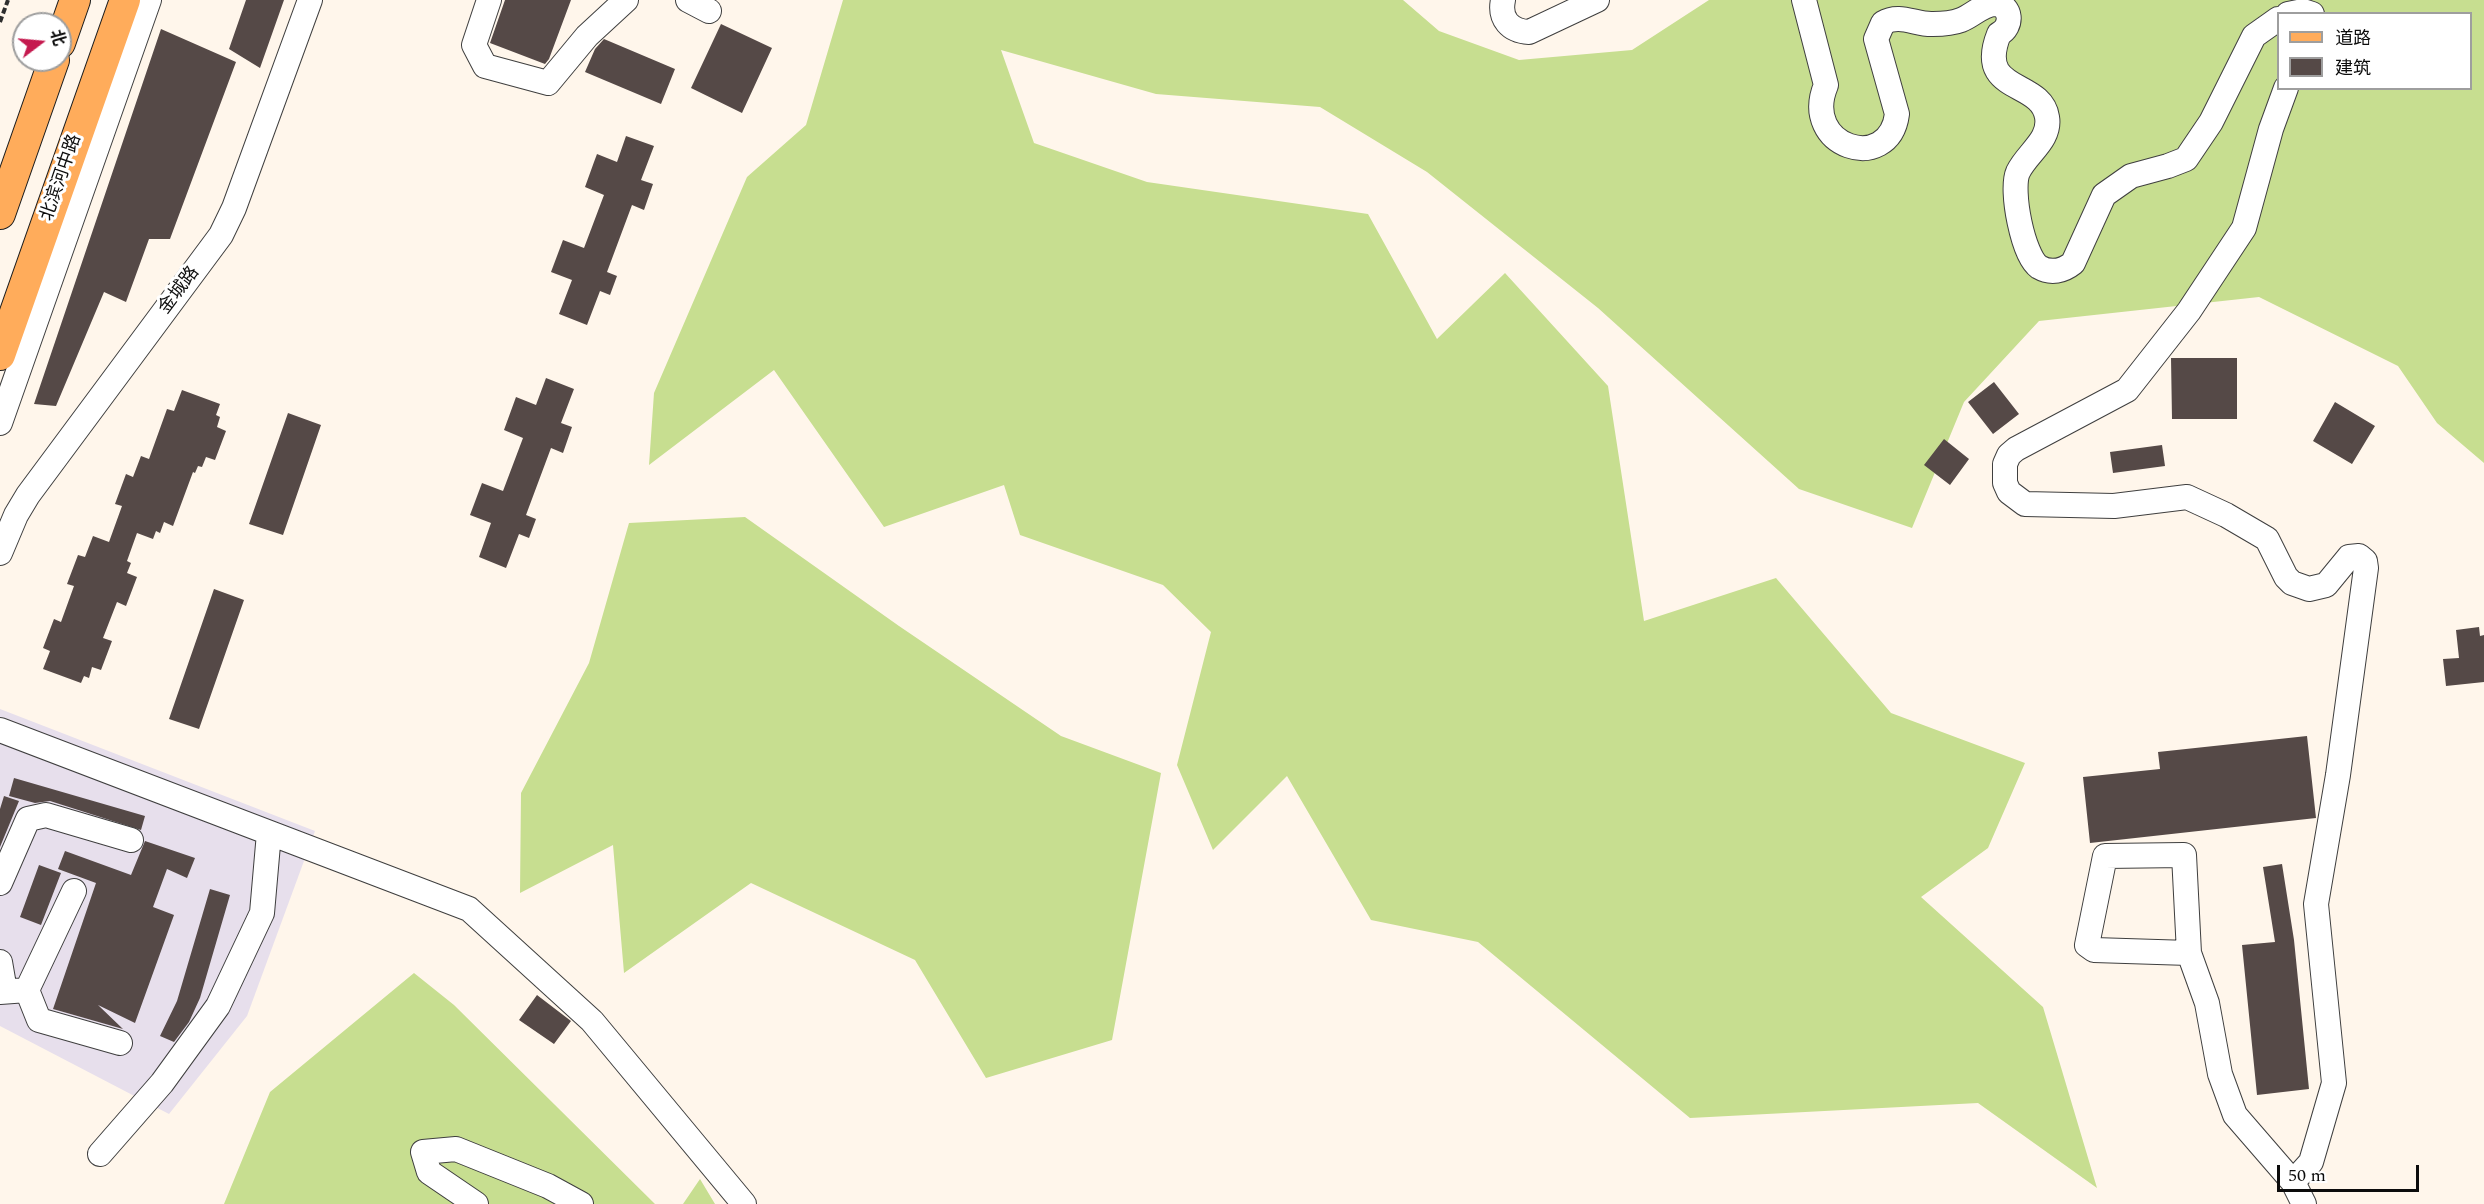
<!DOCTYPE html>
<html>
<head>
<meta charset="utf-8">
<style>
	body { margin:0 }
	#map { position:relative; width:2484px; height:1204px; overflow:hidden; background:#fff6eb; font-family:Spectral,"Noto Sans SC",serif }
	canvas { display:block }
	.legend { position:absolute; left:2277px; top:12px; width:195px; height:78px; box-sizing:border-box; background:#fff; border:2px solid #9e9e9e; margin:0; padding:8px 10px; list-style:none; font-size:18px; color:#0c0c0c }
	.legend li { display:flex; align-items:center; gap:12px; height:30px }
	.legend b { width:30px; border:2px solid #9e9e9e }
	.north { position:absolute; left:12px; top:12px; width:60px; height:60px; box-sizing:border-box; background:#fff; border:2px solid #9e9e9e; border-radius:50%; rotate:74deg; font-size:16px; font-weight:700; line-height:24px; text-align:center; color:#0c0c0c }
	.north::after { content:''; display:block; margin:auto; width:21px; height:27px; background:#c51a4f; clip-path:polygon(50% 0,100% 100%,50% 72%,0 100%) }
	.scale { position:absolute; left:2277px; top:1165px; width:142px; height:27px; box-sizing:border-box; border:3px solid #0c0c0c; border-top:0; padding-left:8px; font-size:18px; line-height:21px; white-space:nowrap; color:#0c0c0c; -webkit-text-stroke:4px #fff; paint-order:stroke }
</style>
</head>
<body>
<div id="map">
<canvas width="2484" height="1204"></canvas>
<ul class="legend">
<li><b style="height:8px;background:#ffac5b"></b>道路</li>
<li><b style="height:16px;background:#554947"></b>建筑</li>
</ul>
<div class="north">北</div>
<div class="scale">50 m</div>
</div>
<script>
const ctx = document.querySelector('canvas').getContext('2d');
ctx.lineJoin = 'round';
function fill(path, color) {
  ctx.fillStyle = color;
  ctx.fill(path, 'evenodd');
}
function trace(path, color, width, dash) {
  ctx.strokeStyle = color;
  ctx.lineWidth = width;
  ctx.lineCap = dash ? 'butt' : 'round';
  ctx.setLineDash(dash || []);
  ctx.stroke(path);
}
function drawText(font, color, halo, rows, align = 'center') {
  ctx.font = font + ' Spectral,"Noto Sans SC",serif';
  ctx.lineWidth = 6;
  ctx.setLineDash([]);
  ctx.textBaseline = 'middle';
  ctx.strokeStyle = halo;
  ctx.fillStyle = color;
  for (const [text, x, y, turn = 0] of rows) {
    ctx.save();
    ctx.translate(x, y);
    ctx.rotate((+turn || 0) * Math.PI / 180);
    ctx.textAlign = isNaN(turn) ? turn : align;
    if (halo) ctx.strokeText(text, 0, 0);
    ctx.fillText(text, 0, 0);
    ctx.restore();
  }
}
const industrial = new Path2D(`
	M0,709L315,831L247,1016L169,1114L0,1026Z`);
const forest = new Path2D(`
	M843,0H1403L1439,31L1519,60L1632,50L1709,0H2484V463L2437,423L2398,366L2259,297L2039,321L1964,402L1912,528L1799,489L1598,308L1427,172L1320,107L1156,94L1001,50L1034,143L1147,182L1368,214L1437,339L1505,273L1608,386L1644,621L1776,578L1891,713L2025,763L1988,848L1921,897L2043,1007L2097,1188L1978,1103L1690,1118L1478,942L1371,920L1287,776L1213,850L1177,765L1211,632L1163,585L1020,535L1004,485L884,527L774,370L649,465L654,393L747,177L806,125ZM2278,14H2470V88H2278Z
	M745,517L899,626L1061,736L1161,773L1112,1040L986,1078L915,960L751,883L624,973L613,845L520,893L521,793L589,663L629,523Z
	M414,973L454,1005L655,1204H224L270,1092Z
	M700,1179L715,1204H683Z`);
const building = new Path2D(`
	M246,0H284L260,68L229,49Z
	M505,0H571L549,59L545,64L490,43Z
	M721,24L772,48L742,113L691,88Z
	M161,29L236,62L170,239H149L126,302L104,292L56,406L34,404Z
	M604,39L675,69L661,104L585,72L595,49Z
	M626,136L654,146L641,180L653,184L644,210L632,205L607,272L617,276L610,295L600,291L587,325L559,314L572,280L551,272L563,240L584,248L604,195L585,187L594,162L597,154L617,162Z
	M2171,358H2237V419H2172Z
	M546,378L574,389L561,423L572,427L563,453L551,448L526,515L536,519L529,538L519,534L506,568L479,557L491,523L470,515L482,483L503,491L523,438L504,430L516,397L536,405Z
	M1994,382L2019,414L1993,434L1968,402Z
	M182,390L220,404L216,415L220,417L217,427L226,431L215,460L206,457L202,467L198,466L195,473L193,472L173,526L164,522L160,533L156,531L153,539L137,533L127,561L131,563L127,573L137,577L126,606L117,602L103,638L112,641L101,670L92,667L89,678L84,676L81,683L43,669L50,651L43,648L54,619L61,622L74,586L67,584L78,555L85,557L93,536L109,542L122,506L115,504L126,474L133,477L141,456L149,459L167,409L174,411Z
	M2335,402L2375,426L2352,464L2313,441Z
	M288,413L321,425L283,535L249,524Z
	M1944,439L1969,459L1950,485L1924,465Z
	M2162,445L2165,466L2113,473L2110,452Z
	M214,589L244,600L199,729L169,719Z
	M2479,627L2480,636L2484,635V682L2446,686L2443,659L2459,658L2456,630Z
	M2307,736L2316,818L2090,843L2083,777L2160,769L2158,752Z
	M14,778L145,816L141,830L50,801L35,803L9,796Z
	M4,796L19,801L0,847V809Z
	M145,841L195,858L187,878L167,869L153,907L174,915L135,1023L98,1005L123,1029L53,1009L96,883L58,869L65,851L131,875Z
	M2282,864L2294,940L2309,1089L2257,1095L2242,945L2275,942L2263,867Z
	M39,865L61,873L41,925L20,917Z
	M210,889L230,895L200,998L189,1022L174,1042L160,1036L177,1001Z
	M537,995L571,1021L554,1044L519,1020Z`);
const path = new Path2D(`
	M0,22L8,0`);
const minor = new Path2D(`
	M489,0L474,45L485,66L548,83L587,36L626,0
	M688,0L709,11
	M1503,0C1499,19 1510,31 1529,32L1597,0
	M1804,0L1826,85C1800,147 1889,175 1897,114L1876,39L1883,23C1900,13 1916,25 1933,24C1941,24 1953,23 1961,20C1972,16 1983,4 1995,4C2012,5 2013,27 1999,34C1975,94 2041,79 2047,117C2051,140 2027,153 2018,172C2010,190 2023,256 2039,267C2051,274 2063,271 2073,263L2104,195L2131,176L2168,166L2186,159L2211,122L2254,36L2278,19
	M2288,14L2303,11L2312,14
	M2286,88L2271,129L2244,228L2189,311L2127,390L2016,449L2009,455L2005,464V483L2009,492L2025,504L2114,506L2187,497L2226,515L2267,539L2286,577L2292,583L2309,589L2326,585L2349,557L2359,556L2365,561L2366,568L2338,775L2316,904L2334,1083L2311,1162L2293,1182
	M0,423L149,0
	M0,553L16,515L28,495L221,235L234,208L310,0
	M0,730L469,909L592,1021L744,1204
	M0,883L28,819L46,815L131,840
	M2189,953L2094,950L2087,945L2105,856L2184,855L2189,953L2207,1003L2220,1074L2235,1115L2293,1182L2304,1204
	M0,962L5,991
	M27,990L39,1020L120,1043
	M0,992L27,990L74,891
	M100,1154L162,1083L218,1006L262,913L269,833
	M476,1204L429,1172L423,1152L456,1149L548,1186L581,1204`);
const major = new Path2D(`
	M60,43L75,0
	M0,214L54,60
	M0,355L125,0`);
const streetNames = [
	["北滨河中路",62,178,-71],
	["金城路",180,291,-53]
];
fill(industrial, '#e7dfec');
fill(forest, '#c7de90');
fill(building, '#554947');
trace(minor, '#3f3f3f', 26);
trace(major, '#1d1d1d', 32);
trace(path, '#2e2e2e', 4, [6, 3]);
trace(minor, '#fff', 24);
trace(major, '#ffac5b', 30);
drawText('18px', '#0c0c0c', '#fff', streetNames);
</script>
</body>
</html>
